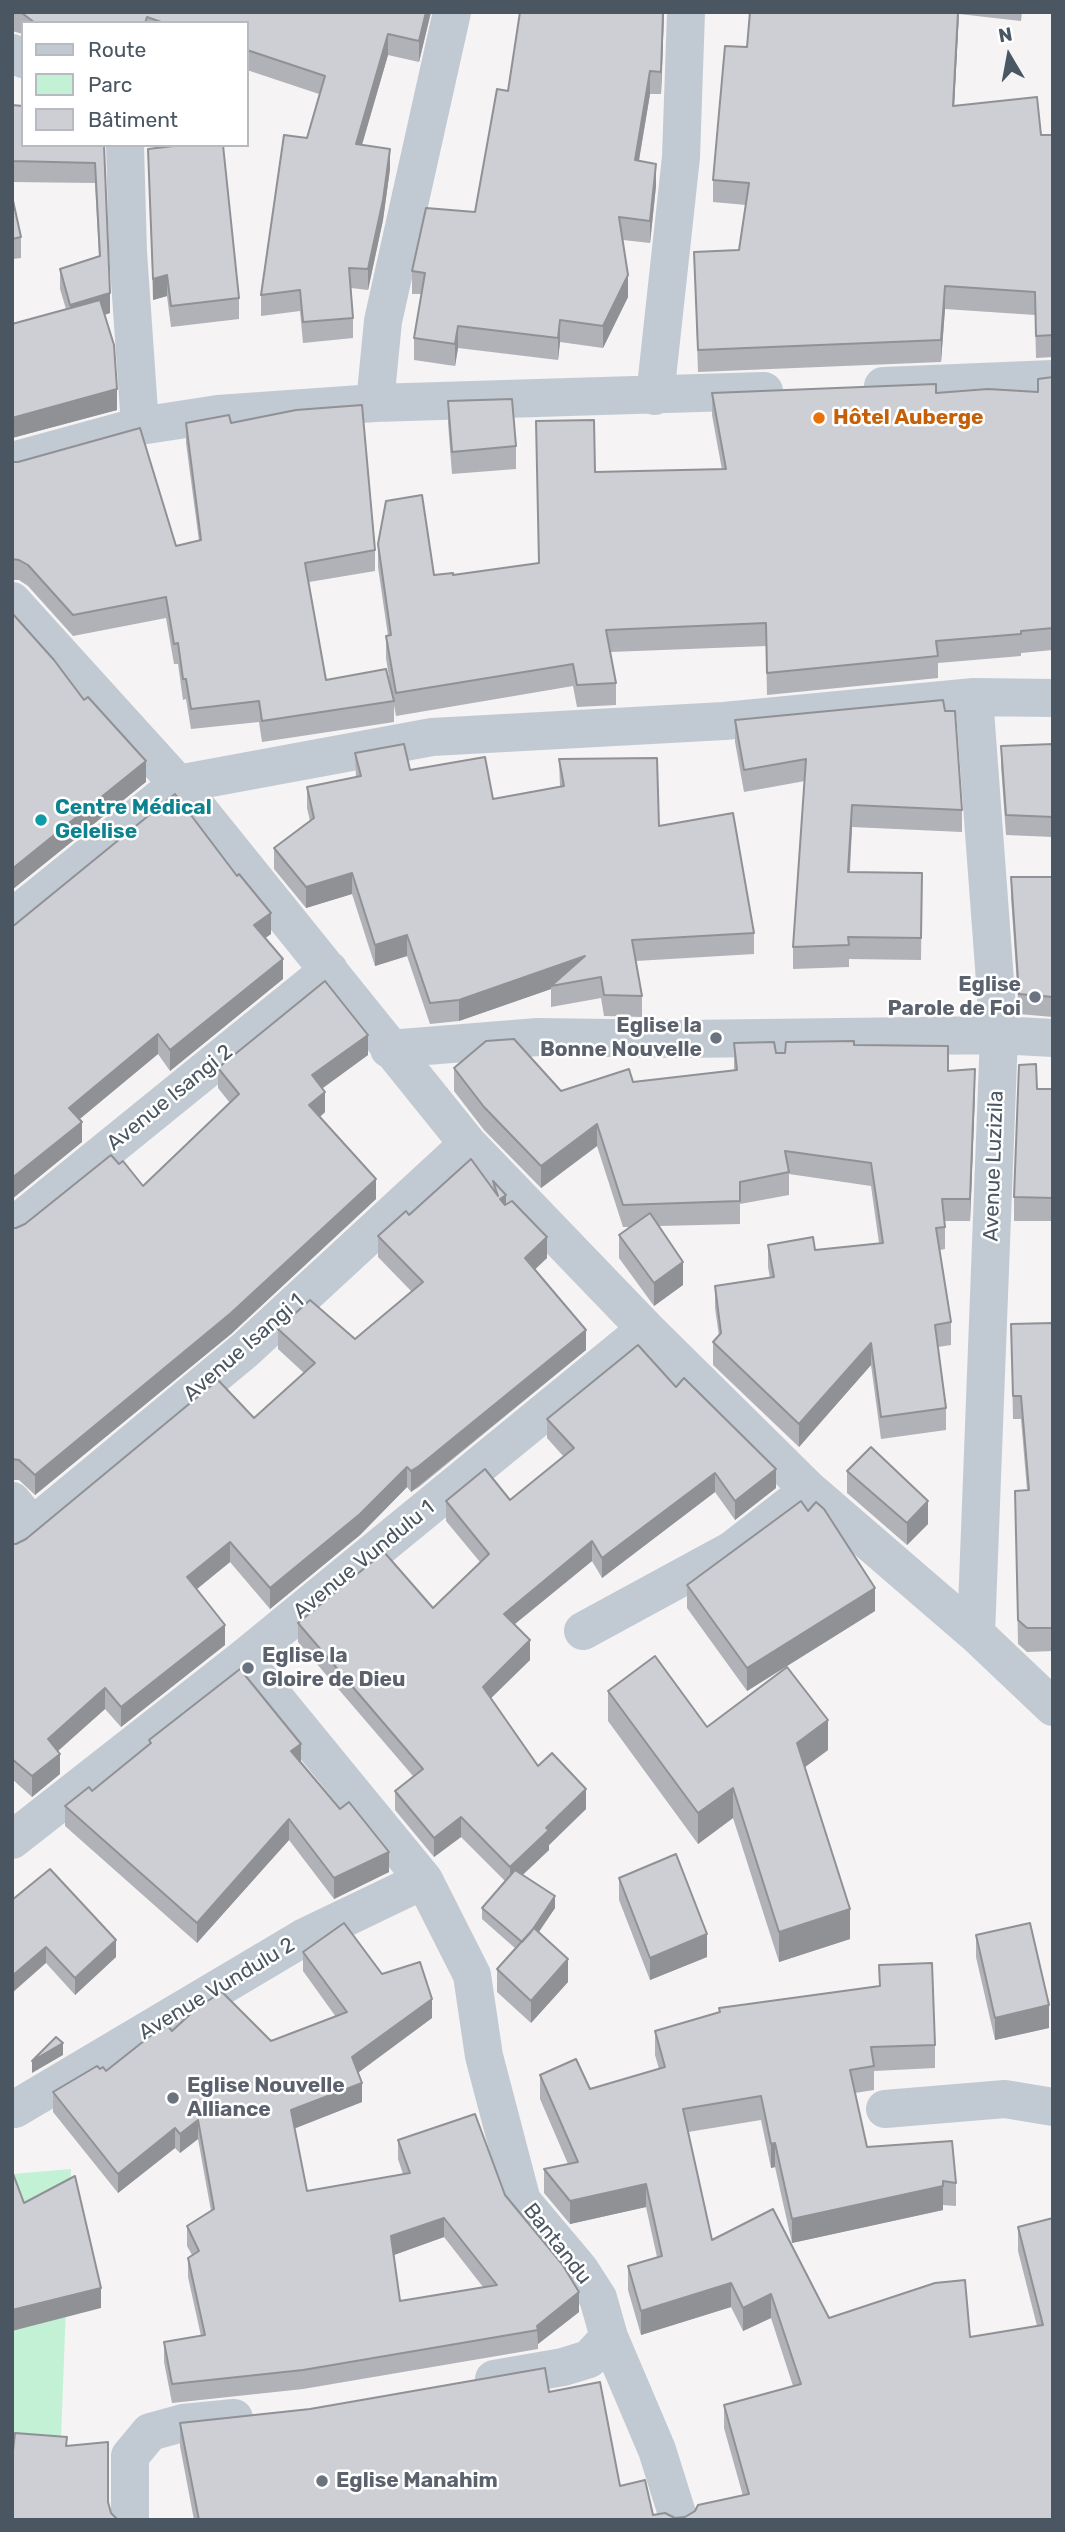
<!DOCTYPE html>
<html>
<head>
<meta charset="utf-8">
<style>
	body { margin:0 }
	#map { position:relative; width:1065px; height:2532px; overflow:hidden; background:#f5f3f3; font-family:Rubik,sans-serif }
	canvas { display:block }
	.frame { position:absolute; inset:0; border:14px solid #4a5661; pointer-events:none }
	.legend { position:absolute; left:21px; top:21px; width:228px; height:126px; box-sizing:border-box; background:#fff; border:2px solid #b7bbc0; margin:0; padding:9px 12px; list-style:none; font-size:21px; color:#4a5661 }
	.legend li { display:flex; align-items:center; gap:14px; height:35px }
	.legend b { width:35px; border:2px solid #b7bbc0 }
	.north { position:absolute; left:974px; top:21px; width:70px; height:70px; -webkit-text-stroke:5px #fff; paint-order:stroke; rotate:350deg; font-size:19px; font-weight:700; line-height:28px; text-align:center; color:#4a5661 }
	.north::after { content:''; display:block; margin:auto; width:24px; height:32px; background:#4a5661; clip-path:polygon(50% 0,100% 100%,50% 72%,0 100%) }
</style>
</head>
<body>
<div id="map">
<canvas width="1065" height="2532"></canvas>
<div class="frame"></div>
<ul class="legend">
<li><b style="height:9px;background:#c1cad2"></b>Route</li>
<li><b style="height:19px;background:#c3f1d5"></b>Parc</li>
<li><b style="height:19px;background:#cdcfd5"></b>Bâtiment</li>
</ul>
<div class="north">N</div>
</div>
<script>
const ctx = document.querySelector('canvas').getContext('2d');
ctx.lineJoin = 'round';
function fill(path, color) {
  ctx.fillStyle = color;
  ctx.fill(path, 'evenodd');
}
function trace(path, color, width, dash) {
  ctx.strokeStyle = color;
  ctx.lineWidth = width;
  ctx.lineCap = dash ? 'butt' : 'round';
  ctx.setLineDash(dash || []);
  ctx.stroke(path);
}
function drawText(font, color, halo, rows, align = 'center') {
  ctx.font = font + ' Rubik,sans-serif';
  ctx.lineWidth = 5;
  ctx.setLineDash([]);
  ctx.textBaseline = 'middle';
  ctx.strokeStyle = halo;
  ctx.fillStyle = color;
  for (const [text, x, y, turn = 0] of rows) {
    ctx.save();
    ctx.translate(x, y);
    ctx.rotate((+turn || 0) * Math.PI / 180);
    ctx.textAlign = isNaN(turn) ? turn : align;
    if (halo) ctx.strokeText(text, 0, 0);
    ctx.fillText(text, 0, 0);
    ctx.restore();
  }
}
const green = new Path2D(`
	M71,2169L58,2520H12V2174Z`);
const minor = new Path2D(`
	M12,53L23,59
	M125,145L128,252L140,426
	M883,386L1053,379
	M655,396L681,157L686,12
	M375,403L383,321L452,12
	M12,461L140,426L218,414L375,403L764,391
	M12,601L178,784L468,1144L646,1329L809,1490L976,1634L1053,1707
	M974,697L999,1035L976,1634
	M12,918L178,784L432,737L724,721L974,697L1053,698
	M389,1049L538,1037L683,1039L999,1035L1053,1038
	M12,1227L329,970
	M12,1501L33,1527
	M12,1543L245,1350L468,1144
	M583,1631L732,1550L809,1490
	M243,1659L424,1880L472,1975L484,2056L522,2201L580,2270L598,2298L609,2337L589,2359L563,2367L494,2379
	M12,1840L243,1659L646,1329
	M15,2109L303,1938L424,1880
	M885,2109L1005,2099L1053,2107
	M609,2337L657,2450L679,2520
	M130,2520V2456L150,2432L183,2423L234,2418`);
const wall = new Path2D(`
	M12,12H431L419,62L388,55L362,145L390,169L383,220L368,290L351,288L353,318V338L303,343L300,311L261,316V295L319,94L247,70V23H23V34L12,31Z
	M664,12L661,94H650L639,161L656,186L650,243L623,240L628,297L603,348L560,342L558,360L458,348L455,366L414,360V338L421,294H412V271L475,212L508,91Z
	M750,12H1022L1021,21L959,14L954,106L1041,135H1053V357L1036,358L1035,315L945,309L941,362L698,372L694,252L739,250L746,205L713,202V180L747,47Z
	M12,105L104,145L110,313L105,315L117,410L12,438V324L66,309L60,289V269L99,257L95,183L12,182Z
	M148,149L239,298V319L171,327L167,296L153,300Z
	M12,196L21,237V258L12,259Z
	M1053,377V650L1021,653V656L938,663V678L767,695L766,646L610,652L616,683V705L577,707L573,686L396,716L394,705V722L262,742L259,722L191,729L186,699L183,700L178,664H174L166,618L73,636L28,586L19,580H12V462L176,546L199,541L186,443V423H231L375,550V571L309,582L326,680L391,690L386,658V636H388L378,567V544L434,575H453L538,563L595,472L722,470L712,415V393H936L1038,392Z
	M448,401L516,446V469L452,474L448,423Z
	M945,711L962,810V832L852,827L850,872L922,873L921,960L849,959V967L793,969V947L805,781L744,792L735,742V720Z
	M1053,744V837L1006,835L1001,766V746Z
	M355,753L410,770L493,799L560,787L559,759L659,826L754,933V954L636,961L642,996V1017L604,1016L601,998L551,1007V989L459,1021L430,1024L407,956L375,966L352,894L306,908L274,869V848L310,821L307,808V787L356,777Z
	M1011,877H1053V1017L1019,1014L1011,897Z
	M12,927L271,934L265,938L283,979L170,1071L158,1054L79,1119L82,1142L12,1199Z
	M734,1043L776,1053L854,1045L948,1071L975,1091L970,1221H945V1249L940,1250L951,1322V1345L938,1347L946,1408V1430L881,1439L871,1365L799,1447L713,1365V1342L719,1336L715,1308V1286L770,1278L768,1267V1245L815,1250L879,1243L871,1186L789,1174V1195L740,1204V1224L659,1226L683,1285L654,1306L619,1258V1235L630,1227H623L597,1146L541,1188L484,1130L454,1091V1068L561,1091L734,1071Z
	M368,1055L322,1088L325,1112L320,1117L376,1199L231,1334L35,1495L19,1480H12V1228H16L25,1224L119,1164L143,1186L230,1103L218,1088V1068Z
	M1037,1089H1053V1221H1014V1197Z
	M493,1181L506,1204L547,1258L534,1270L586,1350L419,1487L411,1492L407,1487L360,1535L270,1609L230,1562L197,1589L225,1645L121,1727L105,1709L57,1751L60,1774L32,1797L12,1779V1544H16L254,1418L304,1373L278,1349V1329L355,1339L412,1292L378,1257V1236L409,1215L493,1189Z
	M1053,1323V1651L1027,1652L1018,1644L1015,1491L1027,1490L1021,1419H1013L1011,1324Z
	M676,1387L776,1488L735,1520L715,1492L602,1578L592,1561L514,1624L530,1660L491,1698L538,1766L586,1809L549,1845V1850L522,1875L555,1908L539,1932L568,1982L531,2023L497,1992V1969L516,1949L482,1919V1908L505,1881L461,1837L434,1857L395,1810V1791L413,1776L298,1642V1623L433,1608L480,1562L446,1521V1501L510,1500L564,1457L547,1438V1419Z
	M847,1471L928,1524L907,1545L847,1493Z
	M687,1585L875,1611L747,1691L687,1608Z
	M608,1691L707,1727L828,1750L805,1767L850,1939L779,1962L733,1818L698,1844L608,1721Z
	M149,1740L301,1763L389,1872L334,1899L289,1840L197,1943L65,1826V1806L92,1791L149,1745Z
	M619,1878L707,1957L650,1980L619,1900Z
	M12,1900L116,1957L75,1995L46,1963Z
	M976,1935L1049,2028L995,2040L976,1957Z
	M303,1952L382,1974L432,2018L358,2073L362,2102L294,2128L307,2191L403,2174L398,2159V2140L505,2195L579,2312L538,2344V2349L303,2389L172,2403L164,2362V2342L201,2336L188,2277V2258L192,2255L187,2246V2226L211,2211L198,2139L180,2153L175,2148L118,2193L53,2112V2092L100,2069L106,2071L172,2031L271,2041L336,2017L303,1971ZM444,2237L483,2287L400,2301L394,2255Z
	M879,1965L935,2045V2068L874,2071V2090L855,2093L867,2147L956,2183V2206L943,2205V2210L792,2243L775,2167L771,2168L761,2120L688,2132L712,2240L829,2318L970,2337L1037,2326L1018,2251V2227L1053,2218V2520H194L180,2446V2423L549,2392L620,2486L653,2515L675,2518L685,2517L743,2496L724,2428V2405L793,2386L771,2318L743,2331L731,2307L641,2335L628,2290V2266L657,2257L646,2207L570,2224L544,2193V2169L568,2164L540,2099V2075L590,2089L659,2069L655,2055V2031L719,2012V2008L879,1986Z`);
const shadedWall = new Path2D(`
	M426,12H431L419,62V41Z
	M663,12H664L661,94V72Z
	M958,12H959L953,128V106Z
	M388,34V55L356,165V144Z
	M650,71V94L635,183V160Z
	M390,149V169L383,220L368,290V269Z
	M656,164V186L650,243V221Z
	M167,275V296L153,300V279Z
	M628,275V297L603,348V326Z
	M945,286V309L941,362V340Z
	M110,293V313L70,325V305Z
	M560,320V342L558,360V338Z
	M458,326V348L455,366V344Z
	M117,389V410L12,438V418Z
	M146,761V782L12,890V869Z
	M852,805V827L848,894V872Z
	M352,873V894L306,908V887Z
	M271,913V934L254,946V925Z
	M407,935V956L375,966V945Z
	M585,956L551,986V989L459,1021V1000Z
	M283,959V979L170,1071V1050Z
	M158,1034V1054L69,1128V1108Z
	M368,1035V1055L312,1096V1075Z
	M975,1069V1091L970,1221V1199Z
	M325,1092V1112L309,1126V1105Z
	M82,1122V1142L12,1199V1178Z
	M597,1124V1146L541,1188V1166Z
	M376,1179V1199L231,1334L35,1495V1475Z
	M506,1195V1215L500,1199Z
	M547,1237V1258L525,1279V1258Z
	M683,1262V1285L654,1306V1283Z
	M586,1330V1350L411,1492V1471Z
	M871,1343V1365L799,1447V1424Z
	M407,1467V1487L360,1535L270,1609V1588Z
	M776,1469V1488L735,1520V1501Z
	M715,1473V1492L602,1578V1558Z
	M928,1501V1524L907,1545V1523Z
	M592,1541V1561L504,1633V1614Z
	M230,1542V1562L187,1597V1577Z
	M875,1588V1611L747,1691V1668Z
	M225,1625V1645L121,1727V1707Z
	M530,1640V1660L483,1706V1687Z
	M105,1688V1709L48,1760V1739Z
	M828,1720V1750L797,1773V1743Z
	M301,1744V1764L291,1751Z
	M60,1754V1774L32,1797V1776Z
	M733,1788V1818L698,1844V1813Z
	M586,1789V1809L549,1845V1850L510,1887V1867L546,1828Z
	M461,1817V1837L434,1857V1838Z
	M289,1819V1840L197,1943V1923Z
	M389,1852V1872L334,1899V1878Z
	M555,1896V1908L523,1955V1943Z
	M850,1909V1939L779,1962V1932Z
	M707,1934V1957L650,1980V1958Z
	M116,1940V1957L75,1995V1978Z
	M46,1947V1963L12,1993V1976Z
	M568,1959V1982L531,2023V2001Z
	M432,1999V2018L352,2077V2057Z
	M1049,2005V2028L995,2040V2018Z
	M63,2043V2055L32,2073V2061Z
	M362,2083V2102L291,2130V2110Z
	M198,2120V2139L180,2153V2134Z
	M175,2128V2148L118,2193V2174Z
	M775,2143V2167L771,2168V2144Z
	M646,2184V2207L570,2224V2201Z
	M943,2186V2210L792,2243V2219Z
	M444,2218V2237L391,2256V2236Z
	M731,2283V2307L641,2335V2311Z
	M101,2288V2308L12,2331V2310Z
	M579,2292V2312L538,2344L537,2326Z
	M771,2294V2318L743,2331V2308Z`);
const building = new Path2D(`
	M18,12H426L419,41L388,34L356,144L390,149L383,200L368,269L349,268L353,318L303,322L300,290L261,295L284,135L307,138L325,76L247,50V23H164L147,17L145,23H35L22,13Z
	M520,12H663L661,72L650,71L635,160L656,164L650,221L619,217L628,275L603,326L560,320L558,338L458,326L455,344L414,338L425,273L412,271L426,208L475,212L497,89L508,91Z
	M750,12H958L953,106L1037,97L1041,135H1053V335L1036,336L1035,292L945,286L941,340L698,350L694,252L739,250L749,183L713,180L725,46L747,47Z
	M12,105L23,106V145H104L110,293L70,305L60,269L100,256L95,163L12,161Z
	M182,145H223L239,298L171,306L167,275L153,279L148,149Z
	M12,196L21,237L12,239Z
	M100,300L114,345L117,389L12,418V324Z
	M1053,377V628L1021,631V634L936,641L938,656L767,673L766,623L606,630L616,683L577,685L573,664L396,693L386,636L391,635L378,544L386,501L422,495L434,575L453,573V575L539,563L536,421L594,420L595,472L726,469L712,393L936,384V393L988,389L1038,392V379Z
	M512,399L516,446L452,452L448,401Z
	M362,405L375,550L305,563L326,680L386,669L394,701L262,721L259,701L191,709L186,679H183L178,643L174,644L166,597L73,615L28,565L19,560L12,559V462H18L140,428L176,546L201,540L186,423L229,415L231,423L296,410Z
	M12,613L54,660L84,700L88,697L146,761L12,869Z
	M943,700L945,711H955L962,810L852,805L848,872L922,873L921,938L848,937L849,945L793,947L806,759L744,770L735,720Z
	M404,744L410,770L485,757L493,799L564,786L559,759L657,758L659,826L733,813L754,933L632,940L642,996L604,995L601,977L551,986L585,956L459,1000L430,1003L407,935L375,945L352,873L306,887L274,848L314,818L307,787L361,776L355,753Z
	M1053,744V817L1006,815L1001,746Z
	M175,794L237,876L239,874L271,913L254,925L283,959L170,1050L158,1034L69,1108L82,1122L12,1178V927Z
	M1011,877H1053V997L1019,994Z
	M325,981L368,1035L312,1075L325,1092L309,1105L376,1179L231,1313L35,1475L19,1460L12,1459V1228H16L25,1224L111,1155L119,1164L123,1161L143,1186L239,1094L218,1068Z
	M514,1039L561,1091L629,1069L633,1082L737,1070L734,1043L774,1042L776,1053H785L786,1042L854,1041V1045L948,1046V1071L975,1069L970,1199H942L945,1227L936,1228L951,1322L935,1325L946,1408L881,1417L871,1343L799,1424L713,1342L721,1333L715,1286L774,1277L768,1245L813,1237L815,1250L883,1243L871,1163L785,1151L789,1172L740,1182V1201L623,1205L597,1124L541,1166L484,1107L454,1068L486,1041Z
	M1036,1064L1037,1089H1053V1198L1014,1197L1019,1065Z
	M471,1159L498,1196L493,1181L506,1195L500,1199L505,1205L512,1201L547,1237L525,1258L586,1330L419,1466L411,1471L407,1467L360,1514L270,1588L230,1542L187,1577L225,1625L121,1707L105,1688L48,1739L60,1754L32,1776L12,1759V1544H16L26,1539L218,1380L254,1418L315,1363L278,1329L310,1300L355,1339L423,1282L378,1236L406,1211L409,1215Z
	M650,1213L683,1262L654,1283L619,1235Z
	M1053,1323V1628H1027L1018,1620L1015,1491L1029,1490L1021,1396H1013L1011,1324Z
	M638,1345L676,1387L684,1378L776,1469L735,1501L715,1473L602,1558L592,1541L504,1614L530,1640L483,1687L538,1766L552,1753L586,1789L546,1828L549,1830L510,1867L461,1817L434,1838L395,1791L423,1769L298,1623L384,1552L433,1608L489,1554L446,1501L485,1469L510,1500L574,1448L547,1419Z
	M871,1447L928,1501L907,1523L847,1471Z
	M801,1501L808,1511L816,1502L824,1509L875,1588L747,1668L687,1585Z
	M655,1656L707,1727L787,1667L828,1720L797,1743L850,1909L779,1932L733,1788L698,1813L608,1691Z
	M240,1669L301,1744L291,1751L340,1809L349,1802L389,1852L334,1878L289,1819L197,1923L65,1806L89,1787L92,1791L151,1743L149,1740Z
	M676,1854L707,1934L650,1958L619,1878Z
	M50,1869L116,1940L75,1978L46,1947L12,1976V1900Z
	M515,1870L555,1896L531,1932L522,1942L482,1908Z
	M344,1923L382,1974L420,1962L432,1999L352,2057L362,2083L291,2110L307,2191L410,2173L398,2140L475,2114L505,2195L562,2264L579,2292L537,2326L538,2330L303,2370L172,2384L164,2342L205,2335L188,2258L199,2251L187,2226L214,2209L198,2120L180,2134L175,2128L118,2174L53,2092L97,2066L100,2069L103,2067L106,2071L154,2033L167,2025L172,2031L198,2007L222,1992L271,2041L347,2012L303,1952ZM444,2218L497,2285L400,2301L391,2236Z
	M1030,1923L1049,2005L995,2018L976,1935Z
	M534,1928L568,1959L531,2001L497,1969Z
	M932,1963L935,2045L871,2047L874,2066L850,2070L867,2147L952,2141L956,2183L943,2181V2186L792,2219L775,2143L771,2144L761,2096L683,2109L712,2240L773,2209L829,2318L935,2283L965,2280L970,2337L1043,2325L1018,2227L1053,2218V2520H199L180,2423L310,2409L545,2368L549,2392L600,2382L620,2486L645,2480L653,2515L665,2513L675,2518L685,2517L695,2511L698,2505L749,2494L724,2405L801,2384L771,2294L743,2308L731,2283L641,2311L628,2266L662,2256L646,2184L570,2201L544,2169L578,2162L540,2075L576,2059L590,2089L665,2067L655,2031L720,2012L719,2008L880,1986L879,1965Z
	M56,2037L63,2043L32,2061Z
	M12,2171L24,2203L75,2176L101,2288L12,2310Z
	M15,2433L67,2437L66,2446L108,2442V2502L111,2513L118,2520H12V2460Z`);
const markers = [
	[819,418,7,"#e8710a"],
	[41,820,7,"#0f9aa8"],
	[1035,997,7,"#6b7280"],
	[716,1038,7,"#6b7280"],
	[248,1668,7,"#6b7280"],
	[173,2098,7,"#6b7280"],
	[322,2481,7,"#6b7280"]
];
const foodNames = [
	["Hôtel Auberge",833,418]
];
const cultureNames = [
	["Centre Médical",55,808],
	["Gelelise",55,832]
];
const worshipNames = [
	["Eglise",1021,985,"right"],
	["Parole de Foi",1021,1009,"right"],
	["Eglise la",702,1026,"right"],
	["Bonne Nouvelle",702,1050,"right"],
	["Eglise la",262,1656],
	["Gloire de Dieu",262,1680],
	["Eglise Nouvelle",187,2086],
	["Alliance",187,2110],
	["Eglise Manahim",336,2481]
];
const streetNames = [
	["Avenue Isangi 2",170,1098,-39],
	["Avenue Luzizila",994,1166,-88],
	["Avenue Isangi 1",244,1348,-41],
	["Avenue Vundulu 1",364,1560,-39],
	["Avenue Vundulu 2",217,1989,-31],
	["Bantandu",557,2244,52]
];
fill(green, '#c3f1d5');
trace(minor, '#c1cad2', 38);
fill(wall, '#b0b2b7');
fill(shadedWall, '#909195');
fill(building, '#cdcfd5');
trace(building, '#909195', 2);
for (const [x, y, r, color] of markers) {
  const dot = new Path2D();
  dot.arc(x, y, r, 0, 2 * Math.PI);
  ctx.fillStyle = color;
  ctx.fill(dot);
  trace(dot, '#fff', 2.5);
}
drawText('bold 21px', '#c56008', '#fff', foodNames, 'left');
drawText('bold 21px', '#0d838f', '#fff', cultureNames, 'left');
drawText('bold 21px', '#5b616d', '#fff', worshipNames, 'left');
drawText('21px', '#4a5661', '#fff', streetNames);
</script>
</body>
</html>
